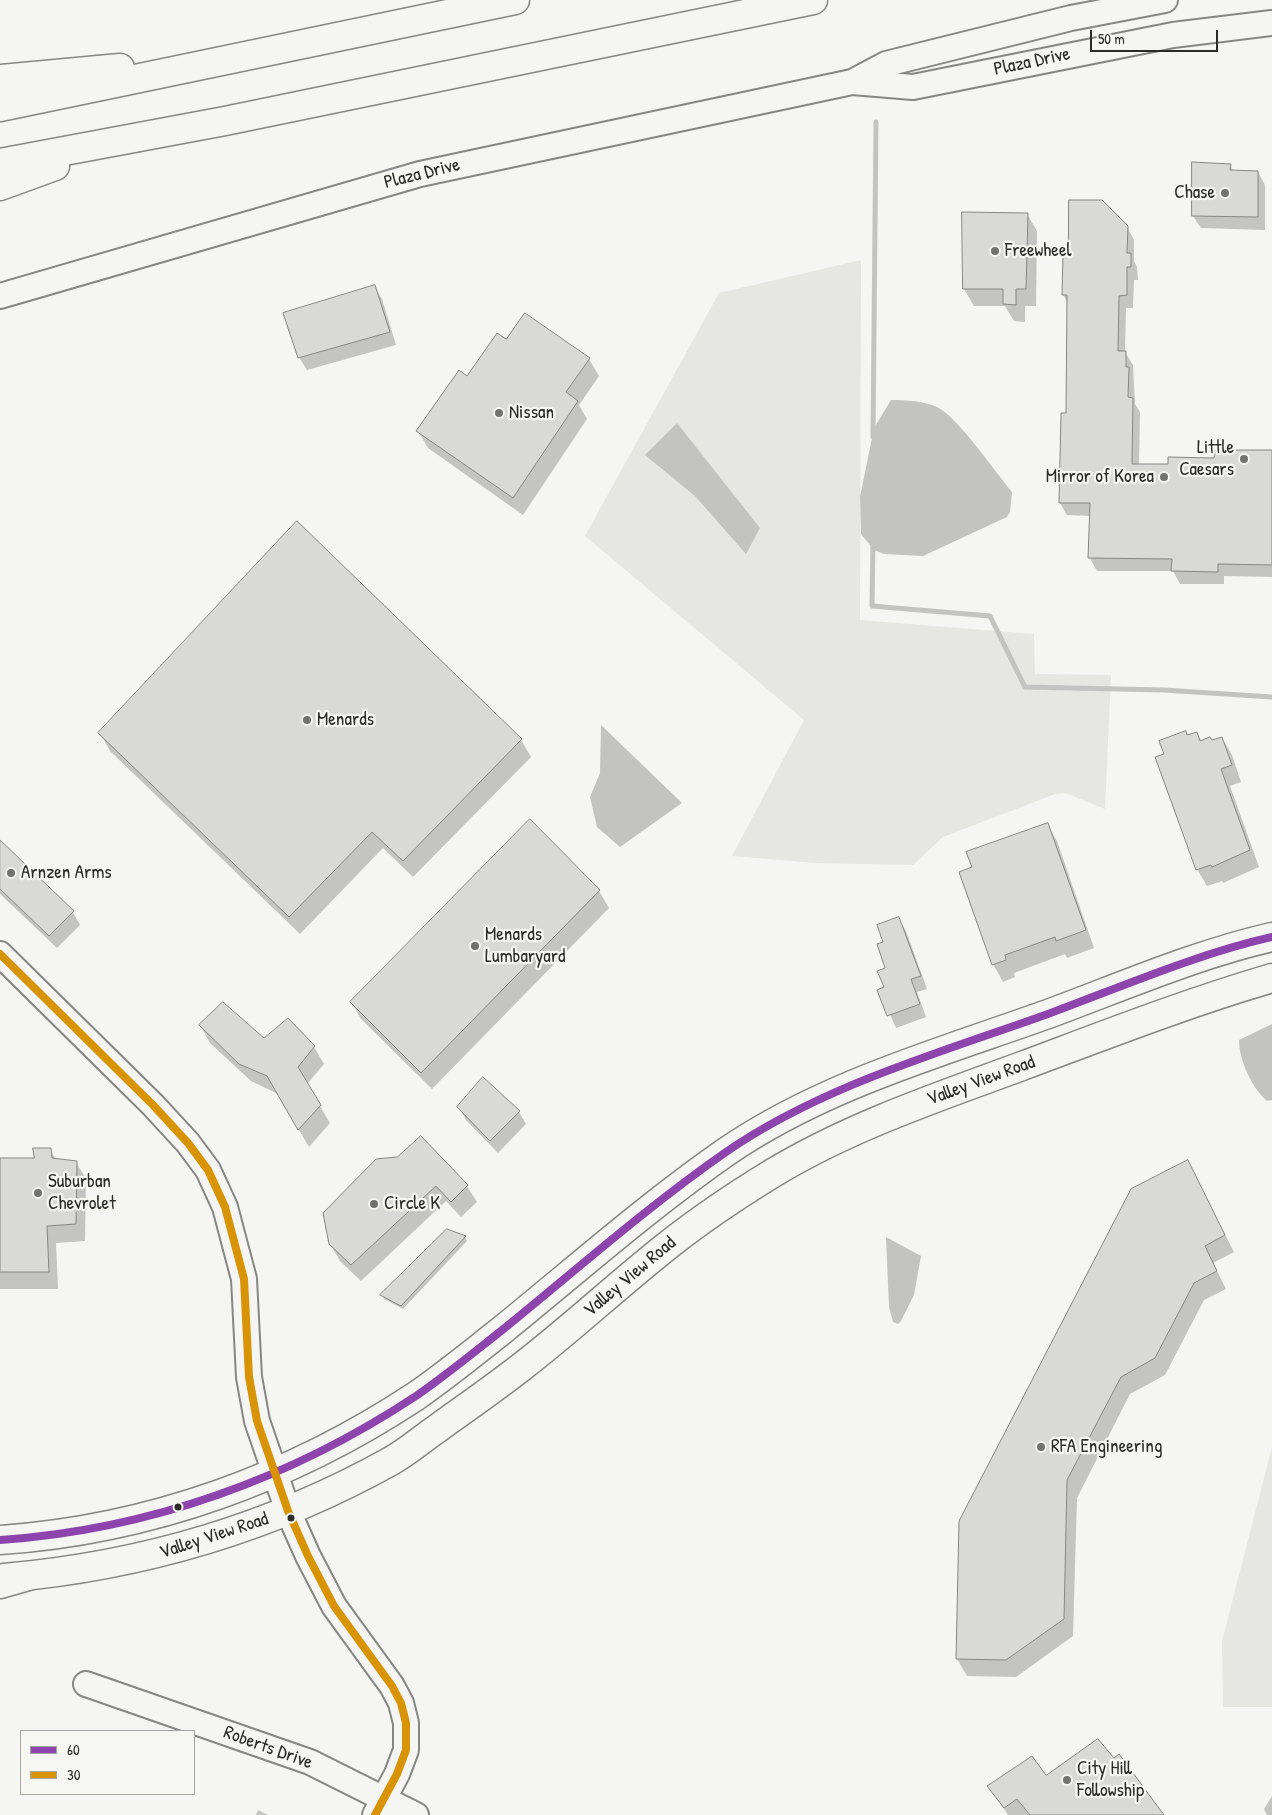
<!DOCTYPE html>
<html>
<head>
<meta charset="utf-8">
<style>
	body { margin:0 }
	#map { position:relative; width:1272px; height:1815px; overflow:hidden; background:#f5f5f3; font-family:"Patrick Hand",sans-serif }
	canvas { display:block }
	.legend { position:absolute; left:20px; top:1730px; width:175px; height:65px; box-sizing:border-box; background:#f6f6f2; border:1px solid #a5a5a2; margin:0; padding:6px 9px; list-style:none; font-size:15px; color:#2b2b2b }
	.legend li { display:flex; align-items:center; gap:10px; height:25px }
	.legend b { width:25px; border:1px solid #a5a5a2 }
	.scale { position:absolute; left:1090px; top:30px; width:128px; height:22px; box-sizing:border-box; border:2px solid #2b2b2b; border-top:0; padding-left:6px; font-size:15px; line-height:18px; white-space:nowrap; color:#2b2b2b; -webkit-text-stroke:4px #f6f6f2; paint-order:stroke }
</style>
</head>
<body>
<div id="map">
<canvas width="1272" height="1815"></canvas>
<ul class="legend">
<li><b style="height:6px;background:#8e44ad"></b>60</li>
<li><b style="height:6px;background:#d89406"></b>30</li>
</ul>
<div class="scale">50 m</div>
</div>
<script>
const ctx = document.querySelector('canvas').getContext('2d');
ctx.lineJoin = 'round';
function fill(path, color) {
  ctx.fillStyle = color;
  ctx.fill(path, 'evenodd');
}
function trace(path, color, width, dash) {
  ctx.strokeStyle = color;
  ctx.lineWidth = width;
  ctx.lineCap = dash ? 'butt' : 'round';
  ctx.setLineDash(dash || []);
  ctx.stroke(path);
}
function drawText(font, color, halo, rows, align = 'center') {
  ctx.font = font + ' "Patrick Hand",sans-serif';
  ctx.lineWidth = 4.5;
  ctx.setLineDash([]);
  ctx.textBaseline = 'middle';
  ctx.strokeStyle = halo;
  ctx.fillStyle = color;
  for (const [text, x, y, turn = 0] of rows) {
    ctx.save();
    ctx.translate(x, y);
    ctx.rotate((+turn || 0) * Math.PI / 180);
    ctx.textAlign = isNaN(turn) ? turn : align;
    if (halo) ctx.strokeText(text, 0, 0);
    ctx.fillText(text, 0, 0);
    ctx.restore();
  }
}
const green = new Path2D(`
	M861,260L860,620L1034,634L1035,674L1111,675L1105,809L1065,793L1055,794L943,837L913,865L816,863L732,856L804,720L585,536L719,293Z
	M1272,1447V1707H1223L1222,1641Z`);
const water = new Path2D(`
	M891,400C906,400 924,401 937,407C957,416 996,473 1012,492L1010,512L1007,517L923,556L884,554L874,550L861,534L860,497L874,428Z
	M677,423L760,528L746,554L695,496L645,455Z
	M601,725L682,803L620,847L597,827L590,797L600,773Z
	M1272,1024V1100L1267,1101C1252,1088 1239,1060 1239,1040Z
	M886,1237L921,1256L914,1295L901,1321L898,1324L893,1322L889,1307Z`);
const shadow = new Path2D(`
	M1230,165L1234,172H1258L1265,185V230L1201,228L1193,216Z
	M1027,214L1037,231L1036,306H1025V322L1014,321L1005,306H974L964,289Z
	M1127,227L1134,240V261L1137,267L1138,280H1134L1133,308H1126L1125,352L1133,365L1135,404L1140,412L1139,465L1169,466L1216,459V451L1272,450V577L1224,576V584H1180L1173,571H1097L1090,558L1091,516L1067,515L1060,503L1067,415L1069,304L1063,295L1064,254H1070Z
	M375,287L382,299L396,345L307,370L299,357Z
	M525,314L589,359L599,376L579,405L587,419L523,515L428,448L418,431L468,377L507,341Z
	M100,733L521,740L531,757L413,877L383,848L300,934L110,751Z
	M1197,733L1202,742H1212L1222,738L1232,755L1241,782L1230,786L1259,867L1223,883L1222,881L1207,886L1197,869L1166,755L1187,736Z
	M530,820L599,891L609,908L432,1089L361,1019L351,1002Z
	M1047,824L1057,841L1094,948L1067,958L1065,954L1014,973L1015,977L1003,982L993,964L974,868Z
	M0,842L73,912L80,925L57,948L0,894Z
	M898,918L906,931L927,989L917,992L926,1017L896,1028L879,990L885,987V943Z
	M288,1020L314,1047L324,1064L307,1084L330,1123L309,1147L278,1094L251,1081L210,1043L200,1025L264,1040Z
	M459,1107L519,1112L526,1124L498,1153L466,1120Z
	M421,1138L467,1186L477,1202L461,1217L446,1201L361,1281L340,1261L330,1244L397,1158Z
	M50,1149L56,1160L76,1162L86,1179L85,1241L56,1243L58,1289H0V1159H35Z
	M1197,1179L1234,1252L1213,1263L1226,1289L1204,1300L1165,1375L1130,1394L1077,1498L1073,1636L1016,1677L967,1676L957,1659L960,1522Z
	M447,1231L465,1237L467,1241L403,1309L384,1299L382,1295Z
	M1046,1776L1162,1815H1008L989,1786Z
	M1272,1796V1815H1267L1264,1809Z
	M258,1810L268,1815H256Z`);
const stream = new Path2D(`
	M873,437L876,122
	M873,543L872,606L990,616L1025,687L1164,690L1272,697`);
const building = new Path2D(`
	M1192,162L1231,164L1230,170L1258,171V217L1192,216Z
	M1069,200H1102L1128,226L1127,253H1131V267H1127V295L1119,296L1118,351H1126V367H1129L1128,397L1133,398L1132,464H1168V457L1214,458L1215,450H1272V565L1218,564V572L1171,571L1172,559L1088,558L1090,503H1059L1061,413H1066L1067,295H1062L1063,253H1068Z
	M962,212L1028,213L1026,289H1016V305L1003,304V289H963Z
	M375,285L390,332L298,358L283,313Z
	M525,313L590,358L566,392L578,401L513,498L416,431L459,370L467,376L497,333L506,339Z
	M297,521L522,739L403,861L372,832L289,917L98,733Z
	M1186,731L1187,735L1197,732L1200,741L1210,737L1212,740L1222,737L1232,765L1221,769L1250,850L1212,867L1211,865L1196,870L1155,757L1164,754L1159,741Z
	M530,819L600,890L421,1073L350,1002Z
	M1048,823L1086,930L1056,941L1055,937L1005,955L1006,960L992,965L959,872L972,867L966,852Z
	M0,840L74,911L49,936L0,889Z
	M899,917L921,976L911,979L920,1004L887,1016L877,990L884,987L877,971L885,968L877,944L883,942L877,925Z
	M223,1002L264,1038L288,1018L315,1046L298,1067L321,1105L298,1130L267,1076L239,1064L199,1025Z
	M483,1077L520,1111L490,1141L457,1107Z
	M421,1136L468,1185L451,1202L436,1186L351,1265L329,1244L323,1213L376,1159L397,1157Z
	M33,1148H51L52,1158L77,1161L76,1224L47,1226L49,1272H0V1158H34Z
	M1188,1160L1225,1235L1205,1246L1217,1271L1194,1283L1155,1358L1121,1377L1067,1480L1064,1619L1006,1660L956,1659L959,1521L1131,1189Z
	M447,1229L466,1236L401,1306L380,1295Z
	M1098,1739L1114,1758L1119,1754L1164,1815H1030L1017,1799L1004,1808L987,1786L1032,1756L1046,1775Z`);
const minor = new Path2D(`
	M852,82L913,87L1173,35L1272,23
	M0,296L420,174L852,82L886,64L1071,18L1165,0
	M0,954L153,1105L188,1143L208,1170L225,1207L244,1279L249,1377L257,1421L288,1511L308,1556L334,1606L392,1686L401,1703L406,1723V1750L397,1774L375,1815
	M86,1684L310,1762L416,1815`);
const major = new Path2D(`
	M0,1540C149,1530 292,1478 416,1396C445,1376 473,1353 501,1331C575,1271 647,1207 726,1152C822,1086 939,1053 1048,1014C1121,987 1197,954 1272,937
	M4,1578C142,1566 269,1529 391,1461C407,1452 422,1439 438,1428C467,1407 496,1387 524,1365C573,1327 619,1284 667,1246C701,1219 737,1195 773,1173C851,1126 938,1097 1022,1066C1105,1035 1187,1003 1272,978`);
const highway = new Path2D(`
	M0,79L120,68
	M0,107L515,0
	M0,163L225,121L813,0
	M0,186L55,166
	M0,1584L28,1576`);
const bus1 = new Path2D(`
	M0,1540C149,1530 292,1478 416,1396C445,1376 473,1353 501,1331C575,1271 647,1207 726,1152C822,1086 939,1053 1048,1014C1121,987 1197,954 1272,937`);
const bus2 = new Path2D(`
	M0,954L153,1105L188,1143L208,1170L225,1207L244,1279L249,1377L257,1421L288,1511L308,1556L334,1606L392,1686L401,1703L406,1723V1750L397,1774L375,1815`);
const markers = [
	[1225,193,5,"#727271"],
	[995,251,5,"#727271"],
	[499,413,5,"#727271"],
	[1244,459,5,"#727271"],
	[1164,477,5,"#727271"],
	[307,720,5,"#727271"],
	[11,873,5,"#727271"],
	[475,946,5,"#727271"],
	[38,1193,5,"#727271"],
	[374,1204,5,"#727271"],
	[1041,1447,5,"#727271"],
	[178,1507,4.5,"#2b2b2b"],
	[291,1518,4.5,"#2b2b2b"],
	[1067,1780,5,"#727271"]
];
const streetNames = [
	["Plaza Drive",1032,62,-12],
	["Plaza Drive",422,174,-14],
	["Valley View Road",981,1081,-20],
	["Valley View Road",630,1277,-40],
	["Valley View Road",214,1536,-18],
	["Roberts Drive",268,1748,20]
];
const poiNames = [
	["Chase",1215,193,"right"],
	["Freewheel",1005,251],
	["Nissan",509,413],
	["Little",1234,448,"right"],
	["Caesars",1234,470,"right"],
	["Mirror of Korea",1154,477,"right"],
	["Menards",317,720],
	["Arnzen Arms",21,873],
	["Menards",485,935],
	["Lumbaryard",485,957],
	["Suburban",48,1182],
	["Chevrolet",48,1204],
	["Circle K",384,1204],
	["RFA Engineering",1051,1447],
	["City Hill",1077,1769],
	["Followship",1077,1791]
];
fill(green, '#e6e6e2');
fill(water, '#c3c3c1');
fill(shadow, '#0003');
trace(stream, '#c3c3c1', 5);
fill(building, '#d9d9d8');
trace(building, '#868685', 1);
trace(minor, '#868685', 28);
trace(major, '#868685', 31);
trace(highway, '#868685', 31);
trace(minor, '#f5f5f3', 24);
trace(major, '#f5f5f3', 28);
trace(highway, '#f5f5f3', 28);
trace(bus1, '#8e44ad', 8);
trace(bus2, '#d89406', 8);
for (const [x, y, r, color] of markers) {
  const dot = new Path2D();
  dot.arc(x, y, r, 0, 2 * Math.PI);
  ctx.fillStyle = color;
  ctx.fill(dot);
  trace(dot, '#f6f6f2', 2);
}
drawText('19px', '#2b2b2b', '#f6f6f2', streetNames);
drawText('19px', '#2b2b2b', '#f6f6f2', poiNames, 'left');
</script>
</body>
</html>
